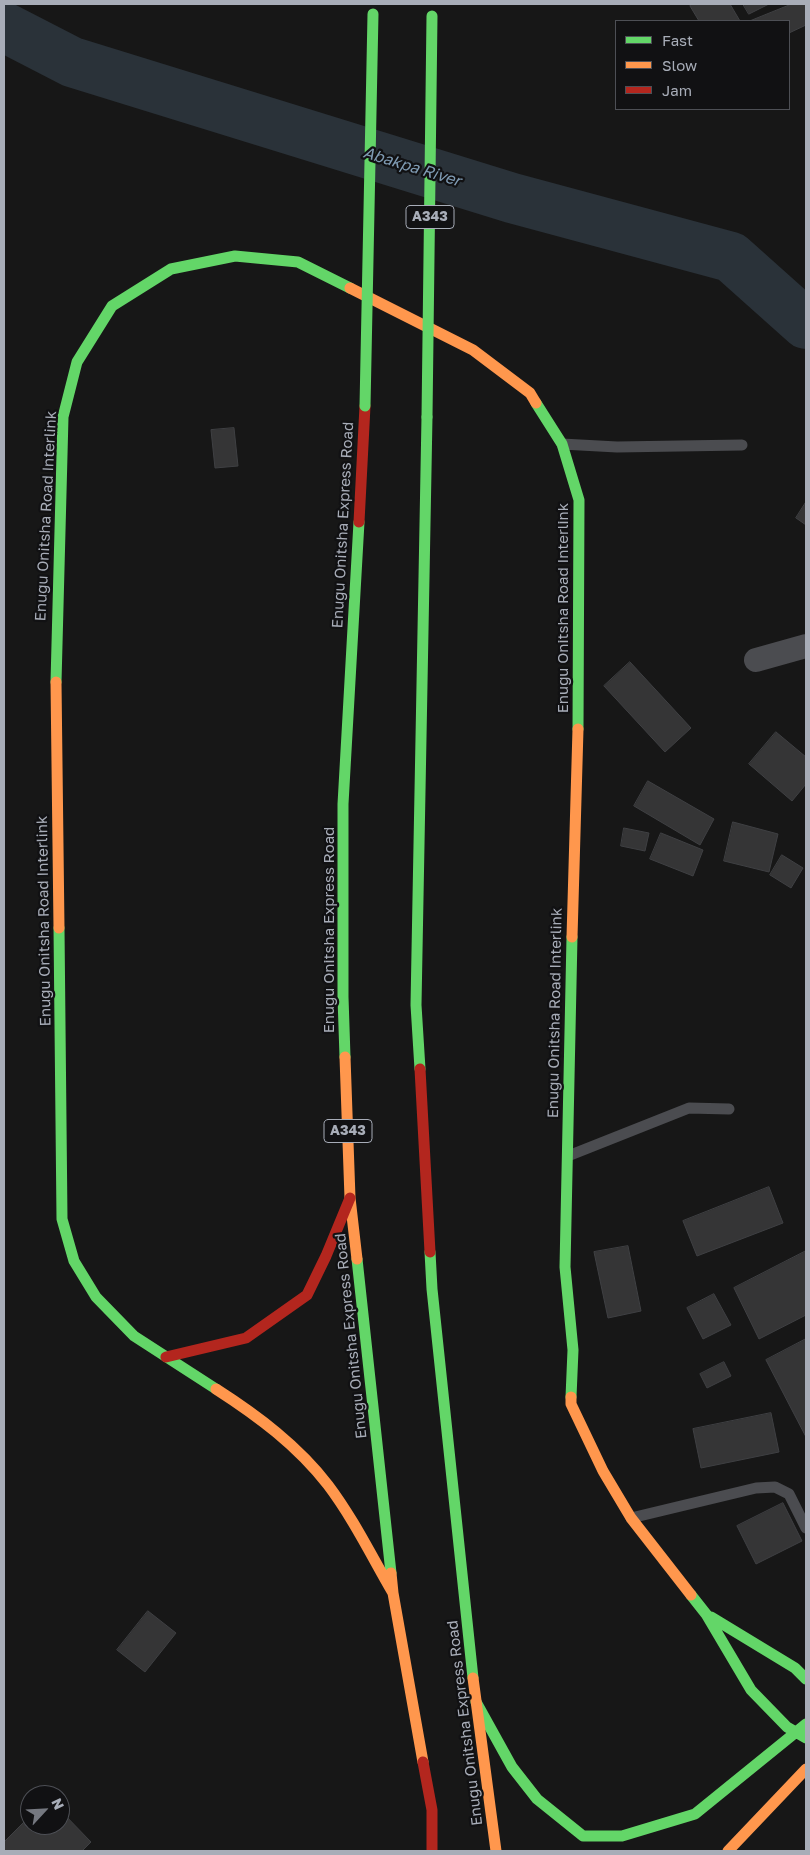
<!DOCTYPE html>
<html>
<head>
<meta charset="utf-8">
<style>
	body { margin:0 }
	#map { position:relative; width:810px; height:1855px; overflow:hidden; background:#171717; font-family:"Golos Text",sans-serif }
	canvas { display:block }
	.frame { position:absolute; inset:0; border:5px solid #a8adb8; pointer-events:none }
	.legend { position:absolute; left:615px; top:20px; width:175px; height:90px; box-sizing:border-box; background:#111113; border:1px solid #4d4f55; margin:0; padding:6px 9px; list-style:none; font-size:15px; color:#a8adb8 }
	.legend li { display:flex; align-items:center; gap:10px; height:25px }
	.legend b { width:25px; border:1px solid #4d4f55 }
	.north { position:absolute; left:20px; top:1785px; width:50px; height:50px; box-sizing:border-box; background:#111113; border:1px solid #4d4f55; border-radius:50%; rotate:65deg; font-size:14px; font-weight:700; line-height:20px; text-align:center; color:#a8adb8 }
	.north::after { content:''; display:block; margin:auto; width:18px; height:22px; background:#757880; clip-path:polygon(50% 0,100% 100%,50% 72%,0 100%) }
</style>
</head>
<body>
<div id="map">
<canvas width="810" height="1855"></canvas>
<div class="frame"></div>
<ul class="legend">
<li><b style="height:6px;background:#63d668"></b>Fast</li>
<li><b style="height:6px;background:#ff974d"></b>Slow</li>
<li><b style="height:6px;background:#b3261e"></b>Jam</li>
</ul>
<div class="north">N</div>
</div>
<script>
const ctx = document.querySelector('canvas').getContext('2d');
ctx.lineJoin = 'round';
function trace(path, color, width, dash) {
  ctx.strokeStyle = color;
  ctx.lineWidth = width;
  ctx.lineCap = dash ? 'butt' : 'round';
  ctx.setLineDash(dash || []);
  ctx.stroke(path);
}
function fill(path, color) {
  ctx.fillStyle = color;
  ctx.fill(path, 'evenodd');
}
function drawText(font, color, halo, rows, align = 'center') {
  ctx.font = font + ' "Golos Text",sans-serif';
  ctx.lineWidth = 4.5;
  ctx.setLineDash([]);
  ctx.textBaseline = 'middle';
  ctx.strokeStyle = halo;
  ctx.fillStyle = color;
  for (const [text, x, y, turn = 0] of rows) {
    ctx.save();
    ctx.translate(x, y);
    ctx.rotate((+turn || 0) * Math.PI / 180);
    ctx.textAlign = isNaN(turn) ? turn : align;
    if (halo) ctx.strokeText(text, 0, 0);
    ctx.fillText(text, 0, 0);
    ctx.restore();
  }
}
const river = new Path2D(`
	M4,27L72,62L512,198L731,257L806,324`);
const building = new Path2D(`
	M694,4H730L740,21H699L690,6Z
	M743,4H769L749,14Z
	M792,4H806V25L789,33V21H750Z
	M234,428L238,466L215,468L211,430Z
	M806,502V525L796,518Z
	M630,662L691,728L665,752L604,686Z
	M776,732L806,757V784L792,801L749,764Z
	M648,781L714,819L700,845L634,806Z
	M733,822L778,834L769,872L724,861Z
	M624,828L649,833L645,851L621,846Z
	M661,833L703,850L693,876L650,859Z
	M782,855L803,868L791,888L770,875Z
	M769,1187L783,1223L697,1256L683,1221Z
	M628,1246L641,1311L608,1318L594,1252Z
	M806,1251V1315L759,1339L734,1288Z
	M714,1294L731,1325L703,1339L687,1308Z
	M806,1339V1437L766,1360Z
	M724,1362L731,1376L707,1388L700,1374Z
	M771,1413L779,1452L701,1468L693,1429Z
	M783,1503L802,1541L756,1564L737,1526Z
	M148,1611L176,1633L145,1672L117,1650Z
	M60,1810L91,1842L82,1851H4V1842L30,1816V1825H60Z`);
const lane = new Path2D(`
	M562,444L617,447L742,445
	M568,1156L689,1108L729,1109
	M631,1518L756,1488L775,1487L789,1494L806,1528`);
const street = new Path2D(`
	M756,660L806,646`);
const fast = new Path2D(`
	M536,403L562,444L579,500L578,729
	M56,682L63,417L77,362L112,306L171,269L235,256L298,262L350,288
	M59,928L62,1219L74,1261L96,1297L134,1336L216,1389
	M345,1057L343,997V804L359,522
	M420,1069L416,1005L427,417
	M430,1252L432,1289L473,1678
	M357,1259L391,1573
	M571,1397L573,1350L565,1267L572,937
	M691,1595L706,1614L751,1690L787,1727L806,1738
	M711,1617L795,1668L806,1679
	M476,1702L512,1767L537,1799L583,1836H622L695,1814L806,1724`);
const slow = new Path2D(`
	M350,288L473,350L530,393L536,403
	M56,682L59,928
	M572,937L578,729
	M345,1057L350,1198L357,1259
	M216,1389C258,1416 298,1446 328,1485C353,1518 372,1557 393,1593
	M571,1397V1404L603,1471L631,1518L691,1595
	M391,1573L393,1593L423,1762
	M473,1678L496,1851
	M728,1851L806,1769`);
const jam = new Path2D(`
	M359,522L365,406
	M420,1069L430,1252
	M166,1357L246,1338L307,1295L326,1256L350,1198
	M423,1762L432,1810V1851`);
const fastBridge = new Path2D(`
	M365,406L373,14
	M427,417L432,16`);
const shields = [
	[430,217,48],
	[348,1131,48]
];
const shieldNames = [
	["A343",430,217],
	["A343",348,1131]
];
const streetNames = [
	["Enugu Onitsha Road Interlink",46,516,-87],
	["Enugu Onitsha Express Road",343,525,-87],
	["Enugu Onitsha Road Interlink",563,608,-90],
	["Enugu Onitsha Road Interlink",44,921,-91],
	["Enugu Onitsha Express Road",329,930,-90],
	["Enugu Onitsha Road Interlink",555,1013,-89],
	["Enugu Onitsha Express Road",351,1336,-96],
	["Enugu Onitsha Express Road",465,1723,-97]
];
const waterNames = [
	["Abakpa River",412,167,17]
];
trace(river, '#2a3239', 50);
fill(building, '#353536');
trace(building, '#3f4043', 1);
trace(lane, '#4b4c50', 11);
trace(street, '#4b4c50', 24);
trace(fast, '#63d668', 11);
trace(slow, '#ff974d', 11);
trace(jam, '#b3261e', 11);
trace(fastBridge, '#63d668', 11);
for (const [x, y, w] of shields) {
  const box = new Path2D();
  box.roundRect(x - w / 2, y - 11.5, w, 23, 4);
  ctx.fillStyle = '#111113';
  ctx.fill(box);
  trace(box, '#a8adb8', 1);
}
drawText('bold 14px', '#a8adb8', null, shieldNames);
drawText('15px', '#a8adb8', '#111113', streetNames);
drawText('italic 16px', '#7f9bb3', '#111113', waterNames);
</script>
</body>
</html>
